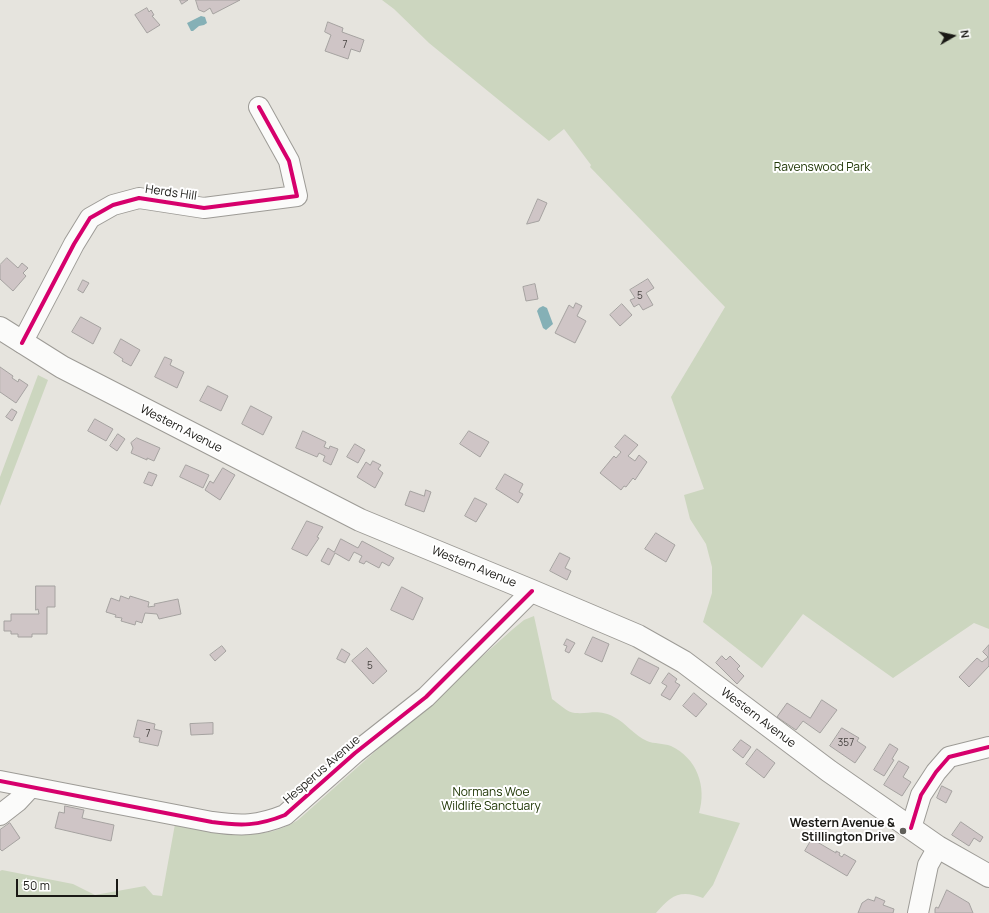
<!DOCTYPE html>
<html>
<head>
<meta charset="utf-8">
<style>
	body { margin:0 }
	#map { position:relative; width:989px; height:913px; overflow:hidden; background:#e6e4de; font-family:Manrope,sans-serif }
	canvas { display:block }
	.north { position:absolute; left:933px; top:16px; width:40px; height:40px; -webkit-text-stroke:3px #fff; paint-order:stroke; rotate:81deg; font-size:11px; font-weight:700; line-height:16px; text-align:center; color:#1a1915 }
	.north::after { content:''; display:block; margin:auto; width:14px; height:18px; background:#1a1915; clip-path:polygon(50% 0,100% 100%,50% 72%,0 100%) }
	.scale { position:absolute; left:16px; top:879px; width:102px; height:18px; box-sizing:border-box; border:2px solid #1a1915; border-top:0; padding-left:5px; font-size:12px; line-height:14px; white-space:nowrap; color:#1a1915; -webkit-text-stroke:3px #fff; paint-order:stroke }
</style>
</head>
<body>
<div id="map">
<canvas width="989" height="913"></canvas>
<div class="north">N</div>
<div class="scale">50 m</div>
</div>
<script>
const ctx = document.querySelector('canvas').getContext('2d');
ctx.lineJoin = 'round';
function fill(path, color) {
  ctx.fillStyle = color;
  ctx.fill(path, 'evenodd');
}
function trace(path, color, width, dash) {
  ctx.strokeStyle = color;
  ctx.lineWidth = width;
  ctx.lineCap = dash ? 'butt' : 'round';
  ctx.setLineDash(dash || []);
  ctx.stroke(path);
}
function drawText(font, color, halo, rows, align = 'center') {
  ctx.font = font + ' Manrope,sans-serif';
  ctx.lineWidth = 4;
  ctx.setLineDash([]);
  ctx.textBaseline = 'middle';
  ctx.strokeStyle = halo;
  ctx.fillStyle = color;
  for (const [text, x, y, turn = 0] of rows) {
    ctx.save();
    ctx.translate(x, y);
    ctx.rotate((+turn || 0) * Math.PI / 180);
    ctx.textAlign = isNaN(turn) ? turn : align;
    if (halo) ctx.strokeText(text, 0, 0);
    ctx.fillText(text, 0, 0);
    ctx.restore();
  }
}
const green = new Path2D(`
	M382,0H989V629L974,623L893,678L803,614L762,668L703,622L712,593V567L706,544L690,519L684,495L704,489L671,397L725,307L590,167L591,165L564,129L549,141L429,43L394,9Z
	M38,375L48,380L0,506V477Z
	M534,616L552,699C558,703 568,713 575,713C592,714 598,709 614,717C626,723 635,736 647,741C654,744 663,743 671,746C697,758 707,787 699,813L740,823L713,885L703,898C679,889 671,896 656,913H0V871L2,870L73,884L95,895L145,886L153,895L162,896L175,824C217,831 259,845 298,820L513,629L524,620Z`);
const water = new Path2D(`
	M201,16L205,17L207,23L204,25L199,26L193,31H191L187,23Z
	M543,306L547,308L553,324L546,330L543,328L537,311L539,308Z`);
const building = new Path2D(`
	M180,0H188L182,4Z
	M196,0H240L213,14L210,8L204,12L199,10Z
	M147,8L149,12L151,10L154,15L152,16L160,25L147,33L135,15Z
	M328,22L343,28L342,32L364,40L360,52L351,49L348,59L325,51L331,35L325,32Z
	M538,199L547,203L539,221L527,224Z
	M7,258L18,268L22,263L28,268L23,273L26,276L13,291L0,279V265Z
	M648,279L654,288L646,293L653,305L643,310L639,304L634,307L630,300L635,298L630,290Z
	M83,280L89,283L83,293L78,290Z
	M535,284L538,299L526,301L523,287Z
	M576,303L582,306L577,316L586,321L575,343L555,333L569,305L573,308Z
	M622,304L632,315L620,326L610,315Z
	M81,317L101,328L93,344L72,332Z
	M121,339L140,350L131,366L122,361L123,359L114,353Z
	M165,357L172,360L170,365L184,372L177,388L155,377Z
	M0,367L13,376L12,378L18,382L19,379L28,385L16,403L0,392Z
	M208,386L228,396L221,411L200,401Z
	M251,406L272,417L263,435L242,424Z
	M12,409L17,412L12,421L6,417Z
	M95,419L113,429L106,441L88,431Z
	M303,431L326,442L324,447L329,449L330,446L338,449L331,465L323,461L325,456L319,453L317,457L296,448Z
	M469,431L489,442L480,457L460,444Z
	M118,434L125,439L117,451L110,446Z
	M625,435L638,445L628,456L635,461L639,455L647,462L635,480L633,478L626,487L624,486L621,490L600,473L614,456L616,458L621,452L615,447Z
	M137,438L160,448L154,461L147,458V460L131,453L133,448L131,443Z
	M355,444L365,450L358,463L347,457Z
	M373,461L381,465L378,469L383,473L375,488L357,477L366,462L370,465Z
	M186,465L209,475L203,488L180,477Z
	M223,468L235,475L220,500L205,490L210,481L213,483Z
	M149,472L157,475L152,486L144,483Z
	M505,474L523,484L519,492L523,494L518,503L496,489Z
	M426,490L431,492L424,512L405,505L410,491L424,496Z
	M475,498L487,504L476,522L465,516Z
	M307,521L323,527L317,537L319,538L307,556L292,549Z
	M656,533L675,545L666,562L645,549Z
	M341,539L358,548L362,541L394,558L389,566L382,562L379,568L366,561L364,564L359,562L362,556L354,552L349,561L335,553L329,565L321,561L328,548L334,552Z
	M560,553L570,558L565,568L571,571L567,580L550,571Z
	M36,586H55V607H47V634H32V637H18V634H11V631H4V621H11V614H39L38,609L36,610Z
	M402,587L423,598L413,620L391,610Z
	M121,596L129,599L130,596L149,602L148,607L155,606L154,604L178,599L181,614L159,619L157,614L145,613L142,623L136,621L135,625L121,621L122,618L115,617L116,615L106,612L111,598L119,601Z
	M593,637L609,644L602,662L585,654Z
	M567,639L575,643L569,653L565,651L567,646L564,645Z
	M989,645V666L969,687L959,677L977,658L982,662L988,657L983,652Z
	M222,646L226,651L215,661L210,655Z
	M367,648L387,671L373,684L352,661Z
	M342,649L350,654L345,663L337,659Z
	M722,656L726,660L730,656L740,666L737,669L744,676L737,684L716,663Z
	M639,658L659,668L650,684L631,674Z
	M669,673L677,679L675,682L680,685L670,700L661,695L667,686L662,683Z
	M694,693L707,704L696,717L683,706Z
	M822,700L837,710L820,733L803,721L796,730L777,717L787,703L810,718Z
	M138,720L155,724L154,729L162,731L158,746L139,742L140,738L134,737Z
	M213,723V734L191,735L190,724Z
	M842,728L859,738L857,741L866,747L855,763L830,746Z
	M741,740L751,747L743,758L733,750Z
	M890,744L898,749L892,759L894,760L884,776L874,770Z
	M757,749L775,763L764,778L746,764Z
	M899,761L909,767L903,777L911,782L902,796L884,785Z
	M942,786L952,791L946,803L937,798Z
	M65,806L84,810L82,818L114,825L111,841L55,828L59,812L64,813Z
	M961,822L983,837L980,842L974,838L969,846L952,835Z
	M10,823L20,838L2,851L0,849V830Z
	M812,839L836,853V851L840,853L839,855L842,857L844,854L856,861L847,876L805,851Z
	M947,890L969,903L973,913H935V909L936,907L938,908Z
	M876,897L885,901L883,905L894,909L893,913H858L862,903L868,899L874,901Z`);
const minor = new Path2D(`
	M22,343L74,244L90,218L113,205L139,198L204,208L297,196L289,161L259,107
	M0,781L212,822C241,826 258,826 285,815L355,753L426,697L532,591
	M0,815L18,801L31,787
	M911,828L921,795L936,772L949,757L989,747
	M918,913L928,865L938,847`);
const major = new Path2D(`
	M0,328L62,367L360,520L532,591L638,636L684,662L829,771L938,847L989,876`);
const cycleway = new Path2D(`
	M22,343L74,244L90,218L113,205L139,198L204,208L297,196L289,161L259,107
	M0,781L212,822C241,826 258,826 285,815L355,753L426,697L532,591
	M911,828L921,795L936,772L949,757L989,747`);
const markers = [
	[903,831,4,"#61605b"]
];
const numberNames = [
	["7",345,45],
	["5",640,296],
	["5",370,666],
	["7",148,734],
	["357",846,743]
];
const parkNames = [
	["Ravenswood Park",822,168],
	["Normans Woe",491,793],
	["Wildlife Sanctuary",491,807]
];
const streetNames = [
	["Herds Hill",171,193,8],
	["Western Avenue",181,429,27],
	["Western Avenue",474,567,22],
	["Western Avenue",758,718,37],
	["Hesperus Avenue",322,770,-41]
];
const poiNames = [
	["Western Avenue &",895,824],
	["Stillington Drive",895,838]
];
fill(green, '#ccd6bf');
fill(water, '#85b0b6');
fill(building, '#cfc5c6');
trace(building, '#a5a2a0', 1);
trace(minor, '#9d9b96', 22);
trace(major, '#9d9b96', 24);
trace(minor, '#fbfbfa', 20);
trace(major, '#fbfbfa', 22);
trace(cycleway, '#d6006c', 4);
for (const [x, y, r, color] of markers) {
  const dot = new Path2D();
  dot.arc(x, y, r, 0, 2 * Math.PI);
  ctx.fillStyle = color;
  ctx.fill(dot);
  trace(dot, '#fff', 1.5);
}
drawText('10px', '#474441', null, numberNames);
drawText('12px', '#203706', '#fff', parkNames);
drawText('12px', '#1a1915', '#fff', streetNames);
drawText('bold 12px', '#1a1915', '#fff', poiNames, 'right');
</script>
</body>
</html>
